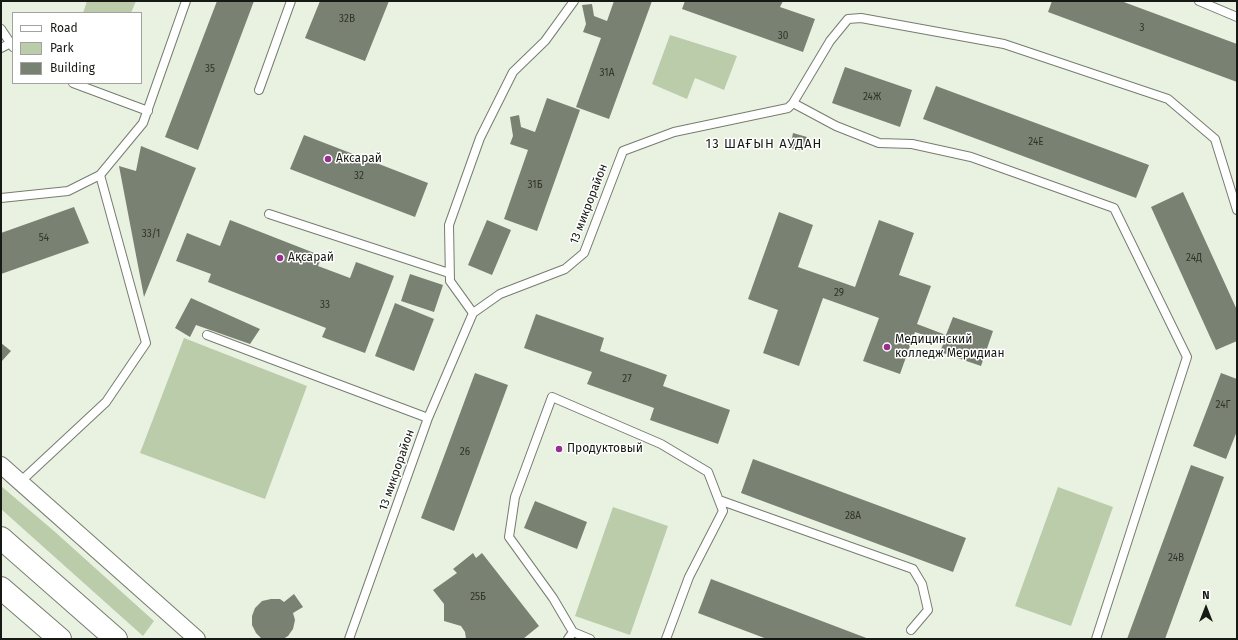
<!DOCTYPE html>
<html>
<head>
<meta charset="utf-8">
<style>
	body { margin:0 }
	#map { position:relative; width:1238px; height:640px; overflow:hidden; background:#e9f2e1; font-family:"Fira Sans",sans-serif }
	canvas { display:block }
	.frame { position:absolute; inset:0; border:2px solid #171a14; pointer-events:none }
	.legend { position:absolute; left:12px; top:12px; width:130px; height:72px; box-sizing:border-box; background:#fff; border:1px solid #a2a3a1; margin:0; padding:5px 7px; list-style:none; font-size:12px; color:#171a14 }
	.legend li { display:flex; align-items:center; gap:8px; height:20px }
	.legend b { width:20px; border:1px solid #a2a3a1 }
	.north { position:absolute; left:1186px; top:588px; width:40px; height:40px; -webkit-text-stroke:3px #fff; paint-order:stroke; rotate:0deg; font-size:11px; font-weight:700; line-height:16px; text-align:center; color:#171a14 }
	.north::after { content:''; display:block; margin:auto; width:14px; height:18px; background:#171a14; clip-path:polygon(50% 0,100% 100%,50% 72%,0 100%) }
</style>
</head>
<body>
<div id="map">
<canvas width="1238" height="640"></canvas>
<div class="frame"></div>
<ul class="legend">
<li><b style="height:5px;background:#fff"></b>Road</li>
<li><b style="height:11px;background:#bbccab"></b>Park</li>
<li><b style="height:11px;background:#798172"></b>Building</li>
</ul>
<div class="north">N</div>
</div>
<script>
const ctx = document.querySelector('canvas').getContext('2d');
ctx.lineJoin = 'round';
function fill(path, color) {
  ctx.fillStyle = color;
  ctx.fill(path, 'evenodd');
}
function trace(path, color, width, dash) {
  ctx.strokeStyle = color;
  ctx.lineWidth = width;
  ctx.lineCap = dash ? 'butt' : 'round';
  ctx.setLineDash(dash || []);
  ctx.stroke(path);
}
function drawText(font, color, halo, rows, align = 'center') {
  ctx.font = font + ' "Fira Sans",sans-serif';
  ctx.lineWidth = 3;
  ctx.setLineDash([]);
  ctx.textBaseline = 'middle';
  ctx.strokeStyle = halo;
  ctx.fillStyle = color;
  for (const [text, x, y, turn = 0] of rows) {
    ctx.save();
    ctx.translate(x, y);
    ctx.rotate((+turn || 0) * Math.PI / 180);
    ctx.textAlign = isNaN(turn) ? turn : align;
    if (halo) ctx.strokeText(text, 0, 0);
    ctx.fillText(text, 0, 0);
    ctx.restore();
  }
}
const green = new Path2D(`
	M87,1H136L131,13H83Z
	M670,35L737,56L724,90L695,78L687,99L652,84Z
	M184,338L307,386L265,499L140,453Z
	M1,486L54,531L154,621L143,636L1,509Z
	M1058,487L1113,507L1071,626L1015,606Z
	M613,507L668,526L630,635L575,616Z`);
const building = new Path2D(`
	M217,1H254L198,150L165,137Z
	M320,1H389L365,61L305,38Z
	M614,1H652L609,119L576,107L601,38L583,32L586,24L582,5L592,4L594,16L607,21Z
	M685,1H783L780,7L815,19L803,52L682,9Z
	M1052,1H1121L1237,44V82L1048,12Z
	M845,67L912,90L900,127L832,103Z
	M936,86L1149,165L1136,198L923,119Z
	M547,98L580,110L537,231L504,219L528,150L510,144L513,136L510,117L519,115L521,127L535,132Z
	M793,133L807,137L803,151L790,148Z
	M304,135L428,183L415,217L290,169Z
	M141,146L196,168L144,297L119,166L136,171Z
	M1183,192L1237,310V341L1216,350L1151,207Z
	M74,207L89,243L1,274V233Z
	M779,212L813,225L798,267L855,287L879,220L914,233L899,275L931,286L917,324L946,335L953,317L993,331L981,366L940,352L944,342L915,332L900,374L863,361L879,318L823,298L799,366L763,353L778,310L748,299Z
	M230,220L322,256L318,266L350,278L356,262L394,276L365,353L322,337L326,328L208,282L211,274L176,261L187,233L220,246Z
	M487,220L511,230L492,275L468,265Z
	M410,274L443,285L434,312L401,301Z
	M191,298L260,329L250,344L196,325L190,337L175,328Z
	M395,303L434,319L414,371L375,356Z
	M536,314L604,338L600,351L667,375L663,386L730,410L718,444L650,420L654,408L587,384L592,372L524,348Z
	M1,343L11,351L1,362Z
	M475,373L508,385L454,531L421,518Z
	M1221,373L1237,379V431L1226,459L1193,446Z
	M753,459L966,538L953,572L741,493Z
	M1191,465L1224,477L1165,639H1127Z
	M535,501L587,522L577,549L524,528Z
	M473,553L476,558L482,553L539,626L523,639H466L465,632L461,626L444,621V604L433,590L457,573L453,569Z
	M711,579L869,639H767L698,613Z
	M294,594L303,607L293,613L295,620L293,629L288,636L283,639H262L256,633L252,625V616L255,608L262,601L271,599H280L284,602Z`);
const service = new Path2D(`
	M1199,1L1237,17
	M1,29L13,47
	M1,48L11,43
	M73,83L148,111
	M259,90L291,1
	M793,103L836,126L879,143L912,144L971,157L1114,208L1187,357L1096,639
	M1,198L68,191L100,175L143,123L186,1
	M269,214L449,273
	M473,313L450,281L449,225L480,138L513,72L545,41L574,1
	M207,335L428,418
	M19,483L106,402L146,343L100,175
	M719,500L913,569L922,584L928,610L911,630
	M573,632L553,598L509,537L515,497L552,397L661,444L708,472L723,511L689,577L666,639
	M349,639L428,418L473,313L500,294L565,269L584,253L623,151L674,132L788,108L793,103L830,41L848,19L861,18L1004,44L1168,99L1215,139L1237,210
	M568,639L573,632L590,639`);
const minor = new Path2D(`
	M1,465L197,639`);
const secondary = new Path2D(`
	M1,538L116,639
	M1,588L60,639`);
const markers = [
	[328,159,4,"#972e90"],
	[280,258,4,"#972e90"],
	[887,347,4,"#972e90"],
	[559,449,4,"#972e90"]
];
const numberNames = [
	["32В",347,19],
	["3",1142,28],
	["30",783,36],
	["35",210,69],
	["31А",607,73],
	["24Ж",872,97],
	["24Е",1036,142],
	["32",359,176],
	["31Б",535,185],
	["33/1",151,234],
	["54",44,238],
	["24Д",1194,258],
	["29",839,293],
	["33",325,305],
	["27",627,379],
	["24Г",1223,405],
	["26",465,452],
	["28А",853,516],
	["24В",1176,558],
	["25Б",478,597]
];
const poiNames = [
	["Аксарай",336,159],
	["Ақсарай",288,258],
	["Медицинский",895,340],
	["колледж Меридиан",895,354],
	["Продуктовый",567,449]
];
const streetNames = [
	["13 микрорайон",589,204,-69],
	["13 микрорайон",397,470,-71]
];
const neighbourhoodNames = [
	["13 ШАҒЫН АУДАН",764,144]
];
fill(green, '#bbccab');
fill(building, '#798172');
trace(service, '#757d6e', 10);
trace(minor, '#757d6e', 18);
trace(secondary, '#757d6e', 24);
trace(service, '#fff', 8);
trace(minor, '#fff', 16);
trace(secondary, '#fff', 22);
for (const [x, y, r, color] of markers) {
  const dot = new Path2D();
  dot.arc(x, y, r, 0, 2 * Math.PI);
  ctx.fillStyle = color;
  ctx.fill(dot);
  trace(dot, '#fff', 1.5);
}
drawText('10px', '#30342c', null, numberNames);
drawText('12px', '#171a14', '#fff', poiNames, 'left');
drawText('12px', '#171a14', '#fff', streetNames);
ctx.letterSpacing = '1px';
drawText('13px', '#171a14', '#fff', neighbourhoodNames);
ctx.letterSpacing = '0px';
</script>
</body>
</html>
